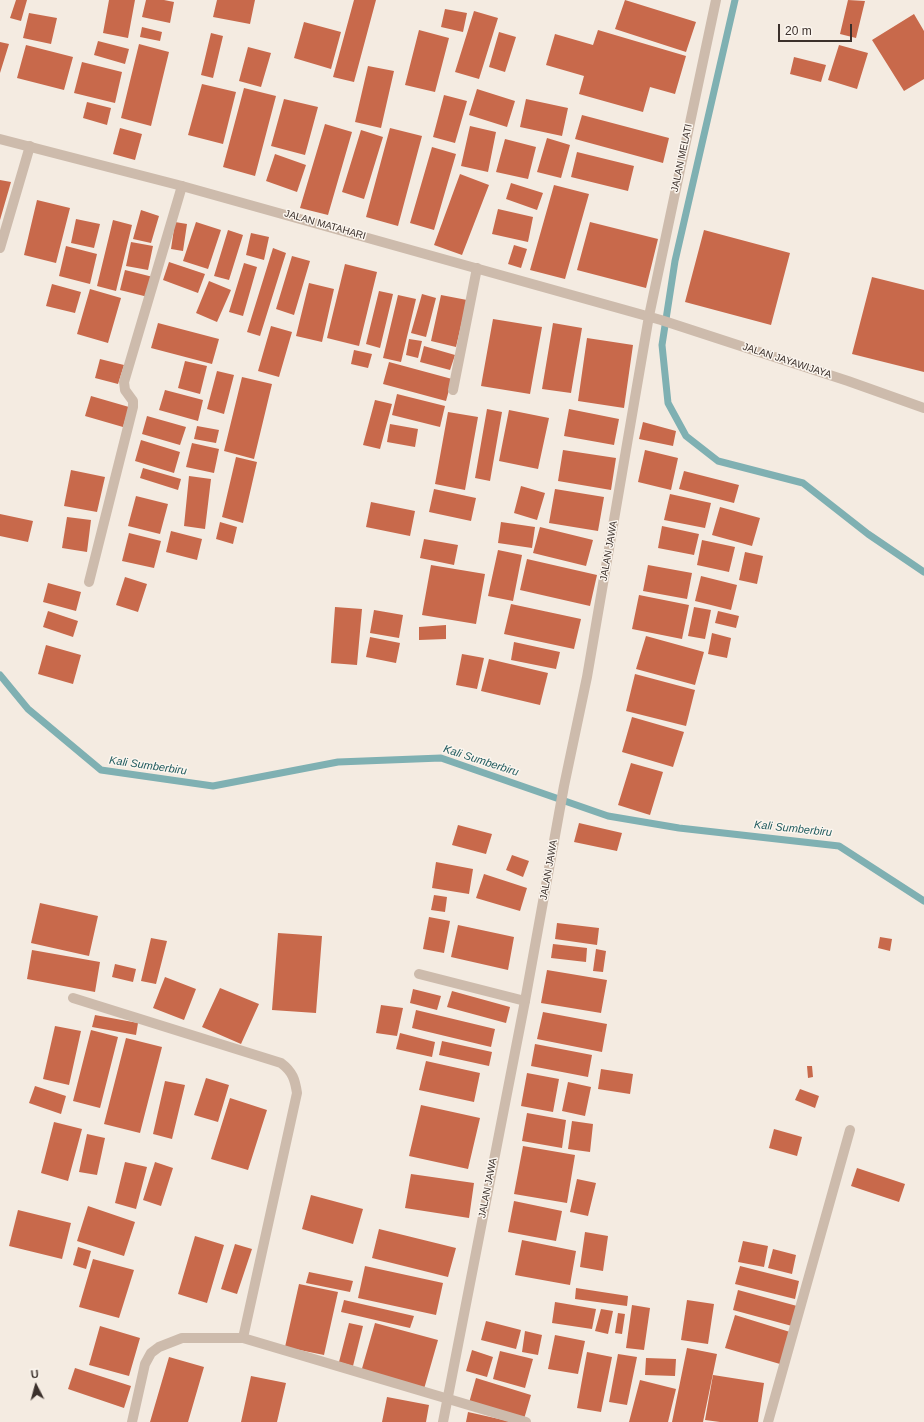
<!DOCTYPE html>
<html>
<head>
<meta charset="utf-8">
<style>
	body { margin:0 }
	#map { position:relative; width:924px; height:1422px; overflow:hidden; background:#f4ebe1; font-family:Helvetica,sans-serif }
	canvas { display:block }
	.north { position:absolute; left:16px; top:1366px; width:40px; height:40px; -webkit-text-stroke:3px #fbf5ee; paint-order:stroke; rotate:354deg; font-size:11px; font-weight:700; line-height:16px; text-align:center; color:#3b302b }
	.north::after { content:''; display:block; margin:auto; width:14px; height:18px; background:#3b302b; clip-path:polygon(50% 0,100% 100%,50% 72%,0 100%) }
	.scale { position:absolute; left:778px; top:24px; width:74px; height:18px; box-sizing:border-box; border:2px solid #3b302b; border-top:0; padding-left:5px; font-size:12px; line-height:14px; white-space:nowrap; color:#3b302b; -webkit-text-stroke:3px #fbf5ee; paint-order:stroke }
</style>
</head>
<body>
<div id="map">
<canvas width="924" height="1422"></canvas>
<div class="north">U</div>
<div class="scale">20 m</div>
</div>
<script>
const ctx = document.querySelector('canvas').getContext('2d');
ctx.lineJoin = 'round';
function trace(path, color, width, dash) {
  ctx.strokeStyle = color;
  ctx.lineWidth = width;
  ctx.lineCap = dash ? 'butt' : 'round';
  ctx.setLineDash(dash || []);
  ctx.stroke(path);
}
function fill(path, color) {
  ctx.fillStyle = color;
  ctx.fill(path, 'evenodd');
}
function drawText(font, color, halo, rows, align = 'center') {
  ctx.font = font + ' Helvetica,sans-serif';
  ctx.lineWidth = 3;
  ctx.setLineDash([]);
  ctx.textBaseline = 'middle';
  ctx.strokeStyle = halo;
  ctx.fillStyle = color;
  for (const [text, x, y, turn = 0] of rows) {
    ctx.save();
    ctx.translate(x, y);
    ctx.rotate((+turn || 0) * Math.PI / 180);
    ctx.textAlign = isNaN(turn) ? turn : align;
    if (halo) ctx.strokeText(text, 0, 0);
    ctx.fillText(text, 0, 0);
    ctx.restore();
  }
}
const stream = new Path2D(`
	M735,0L675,261L662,345L668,403L686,436L718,461L803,483L868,534L924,572
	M0,675L28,709L101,770L213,786L338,762L441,758L608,816L679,828L839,846L924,901`);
const building = new Path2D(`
	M16,0H27L21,21L10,18Z
	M109,0H135L128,38L103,33Z
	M146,0H164L174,2L170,23L142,17Z
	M217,0H255L250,24L213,17Z
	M354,0H376L354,82L333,77Z
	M625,0L696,22L686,52L615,29Z
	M848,0L865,1L856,38L840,34Z
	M445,9L467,13L463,32L441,27Z
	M474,11L498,18L479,79L455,72Z
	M29,13L57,18L51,44L23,38Z
	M914,14L924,31V79L904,91L872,40Z
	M304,22L341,32L331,69L294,58Z
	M142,27L162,32L160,41L140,37Z
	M419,30L449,38L435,92L405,85Z
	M598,30L686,56L675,94L650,87L643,112L579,94L584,76L546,65L555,34L593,45Z
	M499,32L516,37L505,72L489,67Z
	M211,33L223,36L213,78L201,75Z
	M98,41L129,49L125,64L94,55Z
	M0,42L9,44L0,73Z
	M139,44L169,52L151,126L121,118Z
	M26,45L73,57L64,90L17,78Z
	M839,45L868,53L857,89L828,80Z
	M248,47L271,53L261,87L239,81Z
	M794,57L826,65L821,82L790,74Z
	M82,62L122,72L115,103L74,93Z
	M368,66L394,71L381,128L355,122Z
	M202,84L236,92L223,144L188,135Z
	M244,88L276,96L255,176L223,167Z
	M477,89L515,101L507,127L469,115Z
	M444,95L467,101L455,143L433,137Z
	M284,99L318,107L305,155L271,146Z
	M526,99L568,108L562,136L520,127Z
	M87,102L111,108L107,125L83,118Z
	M582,115L669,138L663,163L575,139Z
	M325,124L352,132L328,215L300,208Z
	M470,126L496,132L488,172L461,166Z
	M120,128L142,134L135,160L113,154Z
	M390,128L422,136L398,226L366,217Z
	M361,130L383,137L364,199L342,192Z
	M547,138L570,145L561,178L537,172Z
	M505,139L536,147L528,179L496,172Z
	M432,147L456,154L434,230L410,223Z
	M577,152L634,166L628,191L571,177Z
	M275,154L306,165L297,192L266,181Z
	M460,174L489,185L462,255L434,245Z
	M0,180L11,182L0,220Z
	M511,183L543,193L537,210L506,199Z
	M554,185L589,194L565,279L530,270Z
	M37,200L70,208L56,263L24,255Z
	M498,209L533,217L528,242L492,234Z
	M141,210L159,216L151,243L133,239Z
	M76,219L100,224L94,248L71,243Z
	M113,220L132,225L116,291L97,286Z
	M175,222L187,224L183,251L171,249Z
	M196,222L221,230L208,269L183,261Z
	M590,222L658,239L646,288L577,270Z
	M228,230L243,235L229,280L214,276Z
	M704,230L790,253L771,325L685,302Z
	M251,233L269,237L264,260L246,255Z
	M131,242L153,246L148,270L126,266Z
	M514,245L527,249L521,268L508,264Z
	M66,246L97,254L90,284L59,276Z
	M273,248L286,253L260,336L247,332Z
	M292,256L310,261L294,315L276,309Z
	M169,262L205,274L198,293L163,280Z
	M244,263L257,267L243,316L229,312Z
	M345,264L377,272L359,346L327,338Z
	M125,270L153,277L148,297L120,290Z
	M872,277L924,290V372L852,354Z
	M209,281L231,290L217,322L196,313Z
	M309,283L334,289L322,342L296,336Z
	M52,284L81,292L75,313L46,306Z
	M90,289L121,298L108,343L77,334Z
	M379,291L393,294L380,348L366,344Z
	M422,294L436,298L426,337L411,333Z
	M398,295L416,299L401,362L383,358Z
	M441,295L467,300L456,347L431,341Z
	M493,319L542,327L530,394L481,386Z
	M158,323L219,339L212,364L151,348Z
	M553,323L582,328L571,393L542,389Z
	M271,326L292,332L279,377L258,371Z
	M587,338L633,345L624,408L578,401Z
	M409,339L422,341L418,358L406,355Z
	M424,346L455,355L450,370L420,362Z
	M354,350L372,354L368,368L351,364Z
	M100,359L124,365L118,384L95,378Z
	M185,361L207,366L200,394L178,388Z
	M389,362L452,379L446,401L383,384Z
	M217,371L234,375L224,414L207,409Z
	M242,377L272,384L254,459L224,451Z
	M165,390L203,400L198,421L159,410Z
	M397,394L445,406L440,427L392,415Z
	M91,396L129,407L123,427L85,416Z
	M375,400L392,404L380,449L363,445Z
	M487,409L502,412L490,481L475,478Z
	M569,409L619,419L614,445L564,436Z
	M509,410L549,418L538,469L499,461Z
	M448,412L478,417L465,490L435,484Z
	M147,416L186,427L180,445L142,434Z
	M643,422L676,431L673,446L639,439Z
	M390,424L418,429L415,447L387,442Z
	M197,426L219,430L216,443L194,439Z
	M141,440L180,452L174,473L135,461Z
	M192,443L219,449L214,473L186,467Z
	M563,450L616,458L611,490L558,481Z
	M645,450L678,458L671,490L638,482Z
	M236,457L257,462L243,523L222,517Z
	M143,468L181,479L178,490L140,478Z
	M71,470L105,477L97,512L64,506Z
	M684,471L739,485L734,503L679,489Z
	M189,476L211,479L205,529L184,526Z
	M521,486L545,493L537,520L514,513Z
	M434,489L476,498L471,521L429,512Z
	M555,489L604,497L598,531L549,523Z
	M670,494L711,503L705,528L664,520Z
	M136,496L168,504L160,534L128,526Z
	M371,502L415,511L410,536L366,527Z
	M720,507L760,518L752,546L712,535Z
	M0,514L33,521L28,542L0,536Z
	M67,517L91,520L87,552L62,548Z
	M220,522L237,527L233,544L216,539Z
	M501,522L535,527L532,548L498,543Z
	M662,526L699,534L694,555L658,548Z
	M540,527L593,540L586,566L533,553Z
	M171,531L202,539L197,560L166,552Z
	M129,533L161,541L154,568L122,561Z
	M424,539L458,545L454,565L420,558Z
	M702,540L735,547L729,572L697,565Z
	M498,550L522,555L513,601L488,596Z
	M745,552L763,556L757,584L739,580Z
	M527,559L597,575L590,606L520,590Z
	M431,565L485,574L476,624L422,615Z
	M648,565L692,573L687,599L643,591Z
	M701,576L737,585L731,610L695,601Z
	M125,577L147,584L138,612L116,605Z
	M48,583L81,592L76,611L43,602Z
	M639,595L689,605L682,639L632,629Z
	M511,604L581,619L574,649L504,634Z
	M335,607L362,609L357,665L331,663Z
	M694,607L711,610L705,639L688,636Z
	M374,610L403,615L399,638L370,633Z
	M48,611L78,621L73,637L43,627Z
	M718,611L739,616L736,628L715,623Z
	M446,625V639L419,640V627Z
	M712,633L731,638L727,658L708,654Z
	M646,636L704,652L695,685L636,669Z
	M370,637L400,643L396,663L366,657Z
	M514,642L560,652L556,669L511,660Z
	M46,645L81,655L73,684L38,674Z
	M462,654L484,658L477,689L456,685Z
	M489,659L548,673L540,705L481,691Z
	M635,674L695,690L686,726L626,711Z
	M632,717L684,732L673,767L622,752Z
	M631,763L663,772L650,815L618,805Z
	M579,823L622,833L617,851L574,842Z
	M458,825L492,834L486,854L452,845Z
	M512,855L529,861L523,877L506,870Z
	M436,862L473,869L469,894L432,888Z
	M484,874L527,888L520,911L476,898Z
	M434,895L447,897L445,912L431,910Z
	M40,903L98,916L89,956L31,943Z
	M429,917L450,921L444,953L423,949Z
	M557,923L599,928L597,945L555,939Z
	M458,925L514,937L508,970L451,957Z
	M278,933L322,936L316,1013L272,1010Z
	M880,937L892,939L890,951L878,948Z
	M151,938L167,941L156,984L141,981Z
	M553,944L587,948L586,962L551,958Z
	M596,949L606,951L603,972L593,971Z
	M32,950L100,962L95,992L27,979Z
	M115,964L136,969L133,982L112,977Z
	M547,970L607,980L601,1013L541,1003Z
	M165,977L196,989L184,1020L153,1008Z
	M220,988L259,1004L241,1044L202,1027Z
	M413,989L441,996L437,1010L410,1003Z
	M452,991L510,1007L506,1023L447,1007Z
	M381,1005L403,1008L397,1036L376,1033Z
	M416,1010L495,1029L491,1047L412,1028Z
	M543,1012L607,1024L602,1052L537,1039Z
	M95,1015L138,1023L136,1035L92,1027Z
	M55,1026L81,1031L69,1085L43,1079Z
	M91,1030L118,1037L100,1108L73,1101Z
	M400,1033L435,1042L432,1057L396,1049Z
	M126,1038L162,1047L140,1133L104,1124Z
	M442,1041L492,1052L489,1066L439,1055Z
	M535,1044L592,1055L588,1077L531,1066Z
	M426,1061L480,1073L474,1102L419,1090Z
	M807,1066H812L813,1077L808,1078Z
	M601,1069L633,1074L630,1094L598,1089Z
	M527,1073L559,1079L553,1112L521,1106Z
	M206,1078L229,1085L218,1122L194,1115Z
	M165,1081L185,1085L172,1139L153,1134Z
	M568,1082L591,1087L585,1116L562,1111Z
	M35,1086L66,1096L61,1114L29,1103Z
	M800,1089L819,1096L815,1108L795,1100Z
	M230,1098L267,1110L248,1170L211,1159Z
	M421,1105L480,1118L468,1169L409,1156Z
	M527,1113L566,1120L562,1148L522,1141Z
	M572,1121L593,1124L590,1152L568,1149Z
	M54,1122L82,1129L68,1181L41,1173Z
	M774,1129L802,1137L797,1156L769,1148Z
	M87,1134L105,1138L97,1175L79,1172Z
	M523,1146L575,1155L567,1203L514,1194Z
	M125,1162L147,1167L136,1209L115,1203Z
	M155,1162L173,1168L161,1206L143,1200Z
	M857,1168L905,1184L899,1202L851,1186Z
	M411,1174L474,1183L469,1218L405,1208Z
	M577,1179L596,1183L588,1216L570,1212Z
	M311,1195L363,1209L353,1244L302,1229Z
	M514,1201L562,1211L556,1241L508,1232Z
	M88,1206L135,1222L124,1256L77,1241Z
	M18,1210L71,1223L62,1259L9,1246Z
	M379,1229L456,1248L448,1277L372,1258Z
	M585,1232L608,1236L603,1271L580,1267Z
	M195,1236L224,1245L207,1303L178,1294Z
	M522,1240L576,1251L570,1285L515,1275Z
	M743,1241L768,1246L764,1267L738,1262Z
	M235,1244L252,1249L237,1294L221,1289Z
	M78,1247L91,1251L86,1269L73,1265Z
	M773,1249L796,1255L792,1274L768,1268Z
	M93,1259L134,1270L119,1318L79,1307Z
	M365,1266L443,1283L436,1315L358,1298Z
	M740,1266L799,1281L795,1299L735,1284Z
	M309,1272L353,1281L350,1292L306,1283Z
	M299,1284L338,1292L324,1355L285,1347Z
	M576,1288L628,1296L627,1306L575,1299Z
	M738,1290L797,1306L792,1326L733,1310Z
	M344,1300L414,1316L410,1328L341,1312Z
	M687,1300L714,1304L708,1344L681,1340Z
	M555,1302L596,1309L592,1329L552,1323Z
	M632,1305L650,1308L644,1350L626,1348Z
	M601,1309L613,1311L608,1334L595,1331Z
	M618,1313L625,1314L622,1334L615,1333Z
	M735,1315L790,1332L780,1364L725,1348Z
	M486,1321L521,1330L516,1349L481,1340Z
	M349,1323L363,1326L353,1366L339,1362Z
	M375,1323L438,1340L424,1389L361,1372Z
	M100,1326L140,1338L129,1376L89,1365Z
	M525,1331L542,1335L538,1355L522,1352Z
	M555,1335L585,1341L578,1374L548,1369Z
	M687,1348L717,1354L703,1422H672Z
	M472,1350L493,1357L487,1377L466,1371Z
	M500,1351L533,1359L525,1388L493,1379Z
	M587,1352L612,1357L601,1412L577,1408Z
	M618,1354L637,1357L627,1405L609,1402Z
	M169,1357L204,1367L188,1422H150Z
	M646,1358L676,1359L675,1376L645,1375Z
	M75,1368L131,1386L124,1408L68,1389Z
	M713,1375L764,1383L758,1422H720L705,1420Z
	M251,1376L286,1383L277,1422H241Z
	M476,1378L531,1395L524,1419L469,1403Z
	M640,1380L676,1389L668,1422H629Z
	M387,1397L429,1405L426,1422H382Z
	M468,1412L508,1421V1422H466Z`);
const minor = new Path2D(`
	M0,248L30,146
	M453,390L477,268
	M89,582L133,407V401L125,390L124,382L182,186
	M419,974L525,1001
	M73,998L281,1063C293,1072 295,1080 297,1093L243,1338
	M132,1422L145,1364L151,1353L159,1347L182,1338H243L526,1422
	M768,1422L850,1130`);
const tertiary = new Path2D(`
	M0,139L182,186L661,320L848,381L924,408
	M443,1422L525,1001L564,786L587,677L649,316L716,0`);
const streetNames = [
	["JALAN MELATI",682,158,-78],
	["JALAN MATAHARI",325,225,16],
	["JALAN JAYAWIJAYA",787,361,18],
	["JALAN JAWA",609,551,-80],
	["JALAN JAWA",549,870,-80],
	["JALAN JAWA",488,1188,-79]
];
const waterNames = [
	["Kali Sumberbiru",481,761,18],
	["Kali Sumberbiru",148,766,8],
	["Kali Sumberbiru",793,829,6]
];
trace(stream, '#7fb0b2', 7);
fill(building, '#c8694b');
trace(minor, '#cdbbac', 10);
trace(tertiary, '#cdbbac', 10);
drawText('10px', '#3b302b', '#fbf5ee', streetNames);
drawText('italic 11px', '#1f5a5e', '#fbf5ee', waterNames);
</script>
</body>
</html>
